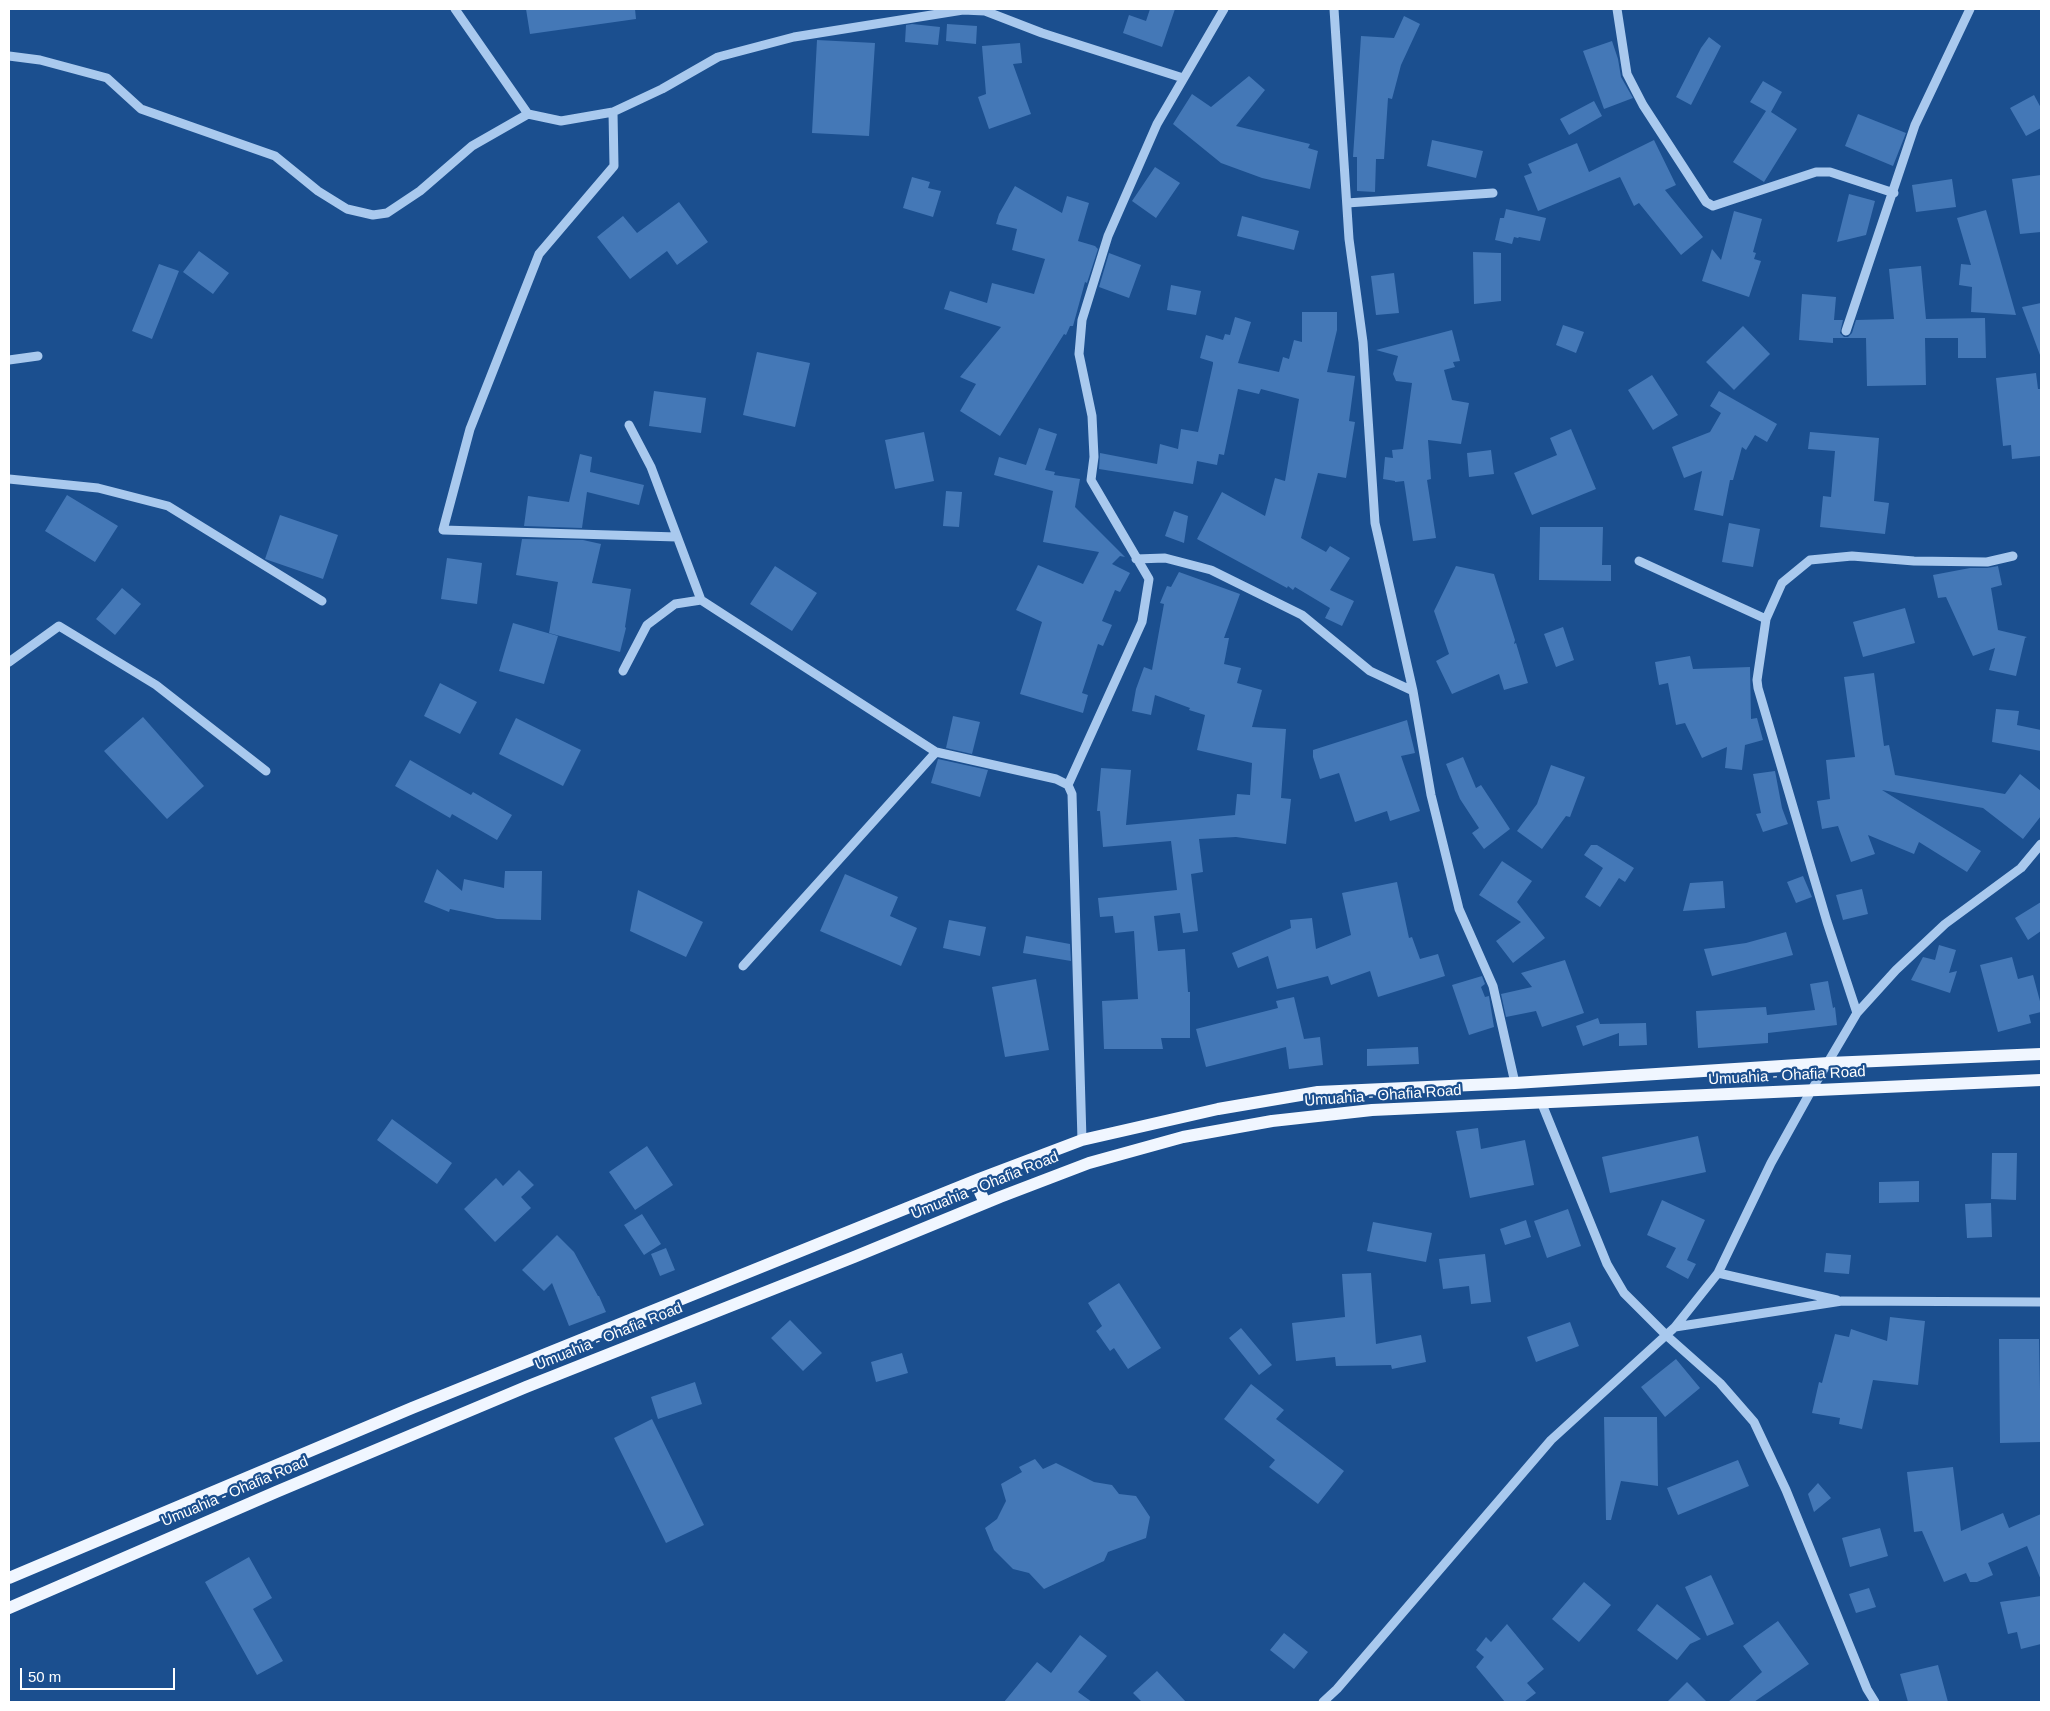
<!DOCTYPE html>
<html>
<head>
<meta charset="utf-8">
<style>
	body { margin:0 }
	#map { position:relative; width:2050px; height:1711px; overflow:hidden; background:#1b4f8f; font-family:Helvetica,sans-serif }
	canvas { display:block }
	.frame { position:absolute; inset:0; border:10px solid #fff; pointer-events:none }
	.scale { position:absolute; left:20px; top:1668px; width:155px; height:22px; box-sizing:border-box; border:2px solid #fff; border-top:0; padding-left:6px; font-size:15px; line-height:18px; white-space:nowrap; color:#fff; -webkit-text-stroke:4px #1b4f8f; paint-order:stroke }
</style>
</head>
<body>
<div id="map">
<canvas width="2050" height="1711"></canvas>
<div class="frame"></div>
<div class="scale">50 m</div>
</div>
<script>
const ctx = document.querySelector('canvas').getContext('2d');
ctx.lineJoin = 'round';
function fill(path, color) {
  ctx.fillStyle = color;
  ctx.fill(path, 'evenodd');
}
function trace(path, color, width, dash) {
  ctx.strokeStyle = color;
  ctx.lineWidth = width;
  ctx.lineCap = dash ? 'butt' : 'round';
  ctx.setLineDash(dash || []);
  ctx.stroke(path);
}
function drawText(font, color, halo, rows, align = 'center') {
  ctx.font = font + ' Helvetica,sans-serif';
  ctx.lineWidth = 4.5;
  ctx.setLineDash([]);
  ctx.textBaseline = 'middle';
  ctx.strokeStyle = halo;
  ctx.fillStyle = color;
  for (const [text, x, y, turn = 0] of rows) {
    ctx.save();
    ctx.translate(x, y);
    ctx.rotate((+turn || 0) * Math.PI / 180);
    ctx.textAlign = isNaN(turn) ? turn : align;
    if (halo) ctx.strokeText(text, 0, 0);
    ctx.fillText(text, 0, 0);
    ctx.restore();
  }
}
const building = new Path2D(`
	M526,9H635L636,19L530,34Z
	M1150,9H1175L1162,47L1123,33L1129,15L1146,21Z
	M1404,16L1420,24L1401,65L1392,99L1388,98L1384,159H1376L1375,192L1357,191V157H1353L1361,36L1394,38Z
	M912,24L940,27L938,45L905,42L906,25Z
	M947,24L977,26L976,44L946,41Z
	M1709,37L1721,46L1691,105L1676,97L1701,48Z
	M817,40L875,43L869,136L812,133Z
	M1612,41L1618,59L1621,77L1633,98L1604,109L1583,51Z
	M1020,43L1022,63L1013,64L1031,114L989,129L978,97L986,94L982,46Z
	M1249,76L1265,90L1236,126L1310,144L1308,148L1318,151L1310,189L1262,178L1221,163L1173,124L1192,94L1211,107Z
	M1763,81L1782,92L1771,112L1797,129L1764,182L1733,162L1766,111L1750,102Z
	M2034,95L2041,108V128L2026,136L2010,108Z
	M1594,101L1602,116L1569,135L1560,119Z
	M1858,114L1906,133L1893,166L1845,146Z
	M1432,140L1483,151L1476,178L1427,166Z
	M1654,140L1676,185L1665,190L1703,237L1681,255L1639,203L1634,206L1620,177L1538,211L1524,176L1532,173L1528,164L1577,143L1589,172Z
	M1155,167L1180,183L1156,218L1132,201Z
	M2041,175V232L2020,234L2012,179Z
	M912,177L930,182L928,188L941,191L933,217L903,208Z
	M1952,179L1956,207L1916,212L1912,185Z
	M1015,186L1062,213L1067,196L1089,203L1078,241L1095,246L1098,249L1087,283L1085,282L1073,326H1070L1066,335L1064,334L1000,436L960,411L976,384L960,377L1001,327L944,309L950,291L987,303L992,283L1034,294L1045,259L1012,250L1017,229L996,224L999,214Z
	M1849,194L1875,201L1866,235L1837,242Z
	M679,202L708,242L677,265L667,251L630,279L597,237L623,216L637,233Z
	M1506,209L1546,218L1540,241L1519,237L1518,238L1514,237L1512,244L1495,240L1500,218H1504Z
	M1986,210L2016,315L1971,312L1972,287L1959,285L1961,264L1971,265L1957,218Z
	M1734,211L1762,219L1753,252L1756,253L1754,259L1761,261L1749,297L1702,281L1712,249L1721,260Z
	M1242,216L1299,231L1294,250L1237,236Z
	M199,251L229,273L213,294L183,272Z
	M1473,252L1501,253V301L1474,304Z
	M1109,253L1141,265L1129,298L1099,287Z
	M159,264L179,271L152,339L132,331Z
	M1921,266L1926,319L1985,318L1986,358H1958V338H1925L1926,385L1867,386L1866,338H1833V343L1799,340L1802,294L1836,297L1834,320H1843L1840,333L1844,337H1848L1852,333L1856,320L1894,319L1889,269Z
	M1394,273L1399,313L1376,315L1371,276Z
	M1171,285L1201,291L1196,315L1167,310Z
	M2041,303V354L2040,355L2022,307Z
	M1302,312H1337V330L1327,372L1355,376L1349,421L1355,422L1346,478L1318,473L1301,538L1326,552L1330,546L1350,558L1330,590L1354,601L1342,626L1325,618L1330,608L1295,587L1293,590L1288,586L1287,588L1197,539L1222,492L1265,516L1275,478L1285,481L1299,399L1261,389L1259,394L1238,389L1224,455L1219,454L1217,465L1197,461L1193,484L1099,469L1100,453L1157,464L1160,444L1178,449L1181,429L1198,432L1213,364V362L1200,358L1206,335L1223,340L1225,334L1230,335L1235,317L1251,322L1238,363L1279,372L1283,357L1289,359L1294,340L1302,342Z
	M1563,325L1584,332L1576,353L1556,345Z
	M1743,326L1770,354L1734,390L1706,362Z
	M1452,330L1460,361L1453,362L1455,367L1444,370L1452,400L1469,403L1461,444L1428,440L1431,479L1427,480L1436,538L1413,541L1404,481L1395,482V481L1383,479L1385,457L1393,458L1392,450L1403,449L1412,383L1396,381L1393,374L1398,356L1376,350Z
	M757,352L810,363L795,427L743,415Z
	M2036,373L2038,389H2041V456L2012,459L2011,445L2003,446L1996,378Z
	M1652,375L1678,415L1653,430L1628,390Z
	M654,391L706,398L701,433L649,426Z
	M1719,391L1777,424L1767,442L1755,435L1746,450L1742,447L1733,480H1730L1723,516L1694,510L1702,471L1684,478L1672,447L1710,432L1721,413L1710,406Z
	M1039,428L1057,434L1045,470L1055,472L1054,475L1080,479L1075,507L1125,557L1120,556L1112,564L1130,573L1120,592L1115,590L1102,621L1112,625L1103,646L1098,644L1082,693L1088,695L1083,713L1020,694L1042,622L1016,610L1038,565L1083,584L1099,552L1043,542L1053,491L994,475L999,457L1026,465Z
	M1571,429L1596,489L1532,515L1514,473L1557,455L1550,438Z
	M924,432L934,481L895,489L885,440Z
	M1810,432L1879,438L1874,501L1889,503L1885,534L1820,527L1823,496L1831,497L1835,451L1808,449Z
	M1491,450L1494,474L1469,477L1467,453Z
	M580,454L592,457L590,472L644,485L639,505L587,492L582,528L524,526L528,496L569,502Z
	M946,491L962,492L959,527L943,526Z
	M67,495L118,526L95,562L45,531Z
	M1174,511L1188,516L1184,543L1165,536Z
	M280,515L338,535L323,579L265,559Z
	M1729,523L1760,529L1753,567L1722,562Z
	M1540,527H1603L1602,565H1611V581L1539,580Z
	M522,539L583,540L601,544L592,583L631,589L625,627L626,628L620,652L549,633L558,582L516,575Z
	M447,558L482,563L477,604L441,599Z
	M775,566L817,593L792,631L750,604Z
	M1456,566L1494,574L1515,640L1514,644L1516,643L1528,683L1504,690L1499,674L1452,694L1436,661L1449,654L1434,611Z
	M1998,566L2002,585L1991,588L1998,630L2027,637L2025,638L2016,676L1989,670L1995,648L1973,656L1946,597L1938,598L1933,575L1970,568H1987Z
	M1179,572L1240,594L1224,638H1229L1224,664L1241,668L1237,683L1262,690L1252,727L1286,729L1281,798L1291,799L1286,844L1236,837L1199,839L1203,872L1191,874L1198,931L1183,933L1180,913L1154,916L1158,951L1185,949L1188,992H1190V1038H1161L1163,1049H1104L1102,1001L1138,999L1134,931L1115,933L1113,916L1100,917L1098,898L1177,890L1171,841L1103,847L1100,811H1097L1101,768L1131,770L1126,825L1235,815L1237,794L1250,795L1252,763L1197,750L1205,715L1189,710L1190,708L1155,695L1151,715L1132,711L1136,689L1144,667L1152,670L1164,604L1160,603L1167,586L1171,587Z
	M122,588L141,604L115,635L96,619Z
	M1905,608L1915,643L1863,657L1853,622Z
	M513,623L558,636L544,684L499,671Z
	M1563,627L1574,660L1556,667L1544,634Z
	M1690,656L1693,669L1750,667L1751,719L1757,718L1763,740L1745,745L1742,770L1725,768L1727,747L1702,758L1685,723L1676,725L1668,683L1659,685L1655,662Z
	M1874,673L1884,746L1889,745L1895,775L2005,794L2020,774L2041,791V816L2023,839L1983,808L1882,790L1981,851L1967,872L1919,842L1914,854L1868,835L1875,854L1851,862L1838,826L1822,829L1817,801L1830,799L1826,760L1855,757L1844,677Z
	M440,683L477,702L460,734L424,716Z
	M1996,709L2019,711L2017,725L2041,730V751L1992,742Z
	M953,716L980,722L972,754L946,748Z
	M143,717L204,786L167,819L104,751Z
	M516,718L581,750L563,786L499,754Z
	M1407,720L1415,753L1401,756L1420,811L1390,821L1387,811L1355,822L1339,773L1320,779L1313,757V750Z
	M1463,757L1476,788L1481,785L1510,829L1484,849L1472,833L1479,828L1460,799L1446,764Z
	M938,759L988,770L980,797L931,783Z
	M410,760L471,795L473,792L512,815L497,840L452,814L450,818L395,786Z
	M1551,765L1585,777L1570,817L1566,816L1542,849L1517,831L1537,804Z
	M1775,771L1782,808L1788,824L1763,832L1756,814L1761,813L1753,774Z
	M1591,845H1597L1634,868L1625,882L1619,878L1600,907L1585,897L1603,868L1584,855Z
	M1502,861L1532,881L1517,902L1545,938L1513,963L1496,941L1521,922L1479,895Z
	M437,869L462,891L464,879L504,888L505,871H542L541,920L497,919L450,909L449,912L424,902Z
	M845,874L898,897L890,916L917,928L901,966L820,931Z
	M1803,876L1812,897L1796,903L1787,882Z
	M1723,881L1725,908L1683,911L1690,883Z
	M1397,882L1409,938L1412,937L1420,959L1438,954L1445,976L1378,997L1370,971L1331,985L1328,976L1277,989L1268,956L1238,968L1232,953L1291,928L1290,920L1312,918L1316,949L1351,935L1342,893Z
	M1862,889L1868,914L1843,920L1836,895Z
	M638,890L703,922L686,957L630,931Z
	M2041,902V931L2028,940L2015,918Z
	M949,920L986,927L980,956L943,948Z
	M1786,932L1793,955L1712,976L1704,949L1746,943Z
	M1026,936L1070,944L1071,961L1023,953Z
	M1939,945L1956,950L1949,973L1957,971L1950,993L1911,980L1923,957L1935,960Z
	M2012,957L2018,979L2033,975L2041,1005V1012L2029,1015L2031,1023L1998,1032L1980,965Z
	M1565,960L1584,1013L1542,1027L1536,1011L1506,1017L1501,994L1532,987L1521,973Z
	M1482,976L1485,984L1481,987L1485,997L1489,996L1494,1027L1469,1035L1452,985Z
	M1036,979L1049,1050L1005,1057L992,987Z
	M1828,981L1833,1008L1835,1007L1837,1025L1768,1033V1043L1698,1048L1696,1011L1766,1007L1767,1015L1815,1010L1810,984Z
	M1294,997L1304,1039L1320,1037L1323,1065L1289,1069L1286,1047L1206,1067L1196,1029L1278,1008L1276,1001Z
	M1598,1018L1600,1024L1646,1023L1647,1045L1619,1046V1033L1583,1046L1576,1026Z
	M1418,1047L1419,1064L1367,1066V1049Z
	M392,1119L452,1163L437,1184L377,1140Z
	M1478,1128L1481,1149L1525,1140L1534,1185L1470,1198L1456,1131Z
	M1698,1136L1706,1172L1610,1193L1602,1157Z
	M647,1146L673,1185L635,1210L609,1172Z
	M1992,1153H2017L2016,1200L1991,1199Z
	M519,1170L534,1185L521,1197L531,1208L495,1242L464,1209L496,1178L503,1186Z
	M1919,1181V1202L1879,1203V1182Z
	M1662,1200L1705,1220L1687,1260L1696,1264L1688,1279L1666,1267L1676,1248L1647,1235Z
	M1991,1203L1992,1237L1967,1238L1965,1204Z
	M1568,1209L1581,1246L1547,1258L1534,1221Z
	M642,1214L661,1244L644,1255L624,1225Z
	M1526,1220L1531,1237L1505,1245L1500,1229Z
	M1373,1222L1432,1233L1426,1262L1367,1251Z
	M557,1235L574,1252L598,1296H599L606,1312L569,1326L552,1283L544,1291L522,1270Z
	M666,1248L675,1270L660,1276L651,1254Z
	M1826,1253L1851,1255L1849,1274L1824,1272Z
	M1485,1254L1491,1302L1471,1304L1469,1286L1443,1289L1439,1259Z
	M1371,1273L1376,1344L1421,1335L1426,1362L1392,1369L1391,1365L1336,1366L1335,1357L1296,1361L1292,1323L1345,1317L1342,1274Z
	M1119,1283L1161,1348L1128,1369L1114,1348L1110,1351L1096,1331L1102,1326L1088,1303Z
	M1890,1317L1925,1321L1918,1385L1873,1380L1862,1429L1839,1424L1840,1418L1812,1413L1819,1382L1822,1383L1835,1334L1849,1337L1851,1329L1887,1341Z
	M790,1320L822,1353L803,1371L771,1338Z
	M1570,1322L1579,1346L1536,1362L1527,1337Z
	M1241,1328L1272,1365L1259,1375L1229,1338Z
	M1999,1339H2039L2041,1442L2000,1443Z
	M902,1353L908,1373L876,1382L871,1362Z
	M1676,1359L1700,1388L1665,1417L1641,1387Z
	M695,1382L702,1404L658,1419L651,1397Z
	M1251,1384L1284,1410L1276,1419L1344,1471L1318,1504L1269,1467L1275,1460L1224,1419Z
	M1604,1417H1657L1658,1486L1621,1481L1611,1520H1606Z
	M652,1419L704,1525L666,1543L614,1438Z
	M1035,1459L1043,1469L1056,1463L1094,1482L1112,1485L1119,1494L1136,1496L1150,1517L1146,1538L1108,1552L1104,1561L1044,1589L1029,1573L1013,1569L994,1550L985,1528L997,1519L1006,1501L1001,1484L1022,1472L1019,1467Z
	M1738,1460L1749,1486L1678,1515L1667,1488Z
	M1953,1467L1961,1531L2003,1513L2009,1528L2041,1514V1580L2027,1546L1988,1563L1993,1575L1977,1582H1970L1966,1573L1944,1582L1922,1531L1914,1532L1907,1472Z
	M1818,1483L1831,1498L1814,1512L1808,1494Z
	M1880,1528L1888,1556L1850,1567L1842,1538Z
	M249,1557L272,1598L253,1609L283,1661L257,1675L205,1582Z
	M1711,1575L1734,1624L1707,1636L1685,1587Z
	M1584,1582L1611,1605L1579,1642L1552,1619Z
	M1869,1588L1876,1607L1856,1613L1849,1594Z
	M2041,1596V1644L2021,1649L2017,1632L2008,1634L2000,1602Z
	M1657,1604L1701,1639L1690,1644L1677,1660L1637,1630Z
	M1778,1621L1809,1664L1754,1702H1728L1762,1672L1743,1646Z
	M1507,1624L1544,1669L1527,1683L1536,1693L1524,1702H1505L1476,1667L1484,1657L1476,1650L1486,1637L1491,1642Z
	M1284,1633L1308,1652L1294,1669L1270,1650Z
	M1080,1635L1107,1656L1078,1692L1092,1702H1004L1037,1662L1051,1673Z
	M1938,1665L1948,1702H1908L1900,1674Z
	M1157,1671L1186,1702H1142L1133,1693Z
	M1687,1682L1707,1702H1667Z`);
const minor = new Path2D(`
	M455,9L528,114L561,121L613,112L662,89L718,57L794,37L963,10L985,11L1042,33L1183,78
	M1334,9L1349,239L1363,342L1375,523L1413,691L1431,795L1459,909L1493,986L1515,1083
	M1617,9L1627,74L1643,105L1706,202L1713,206L1816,172H1830L1894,193
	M9,56L40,60L107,78L141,109L275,156L318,191L347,209L373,215L387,213L420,191L472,146L528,114
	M613,112L614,166L539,254L470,429L443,530L677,537
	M1347,203L1493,193
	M1846,331L1915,125L1970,9
	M9,360L38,356
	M629,425L651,467L701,600
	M9,479L98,488L168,506L322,601
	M1136,559L1165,558L1211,570L1302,615L1370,671L1413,691
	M1639,561L1766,619
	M9,662L59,626L156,685L266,771
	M623,671L647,625L675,604L701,600L936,752L1056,779L1068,785L1072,794L1082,1140
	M1068,785L1142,622L1149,579L1091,480L1094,457L1092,416L1079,354L1082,320L1108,236L1157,124L1224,9
	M743,966L936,752
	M1857,1013L1827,922L1758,688L1757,680L1766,619L1782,583L1810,560L1852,556L1914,561L1987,562L2013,556
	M1542,1104L1607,1264L1624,1293L1666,1335L1720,1383L1754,1422L1786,1490L1867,1689L1875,1702
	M1718,1273L1837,1300
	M1675,1327L1842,1301L2041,1302
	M1323,1702L1337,1689L1551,1440L1675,1327L1718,1273L1771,1163L1811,1091L1857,1013L1896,970L1945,924L2021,868L2041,844`);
const major = new Path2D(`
	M975,1181L985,1203
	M9,1578L412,1408L979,1179L1082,1140L1218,1109L1318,1092L1515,1083L1829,1063L2041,1054
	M9,1608L276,1492L526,1387L854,1257L1000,1197L1089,1163L1183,1137L1272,1121L1372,1110L2041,1080`);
const streetNames = [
	["Umuahia - Ohafia Road",1787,1076,-3],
	["Umuahia - Ohafia Road",1383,1096,-4],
	["Umuahia - Ohafia Road",985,1186,-22],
	["Umuahia - Ohafia Road",609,1337,-22],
	["Umuahia - Ohafia Road",235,1492,-23]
];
fill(building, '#4478b7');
trace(minor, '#a9c9ee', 9);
trace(major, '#f0f6ff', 12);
drawText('15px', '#fff', '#1b4f8f', streetNames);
</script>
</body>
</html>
